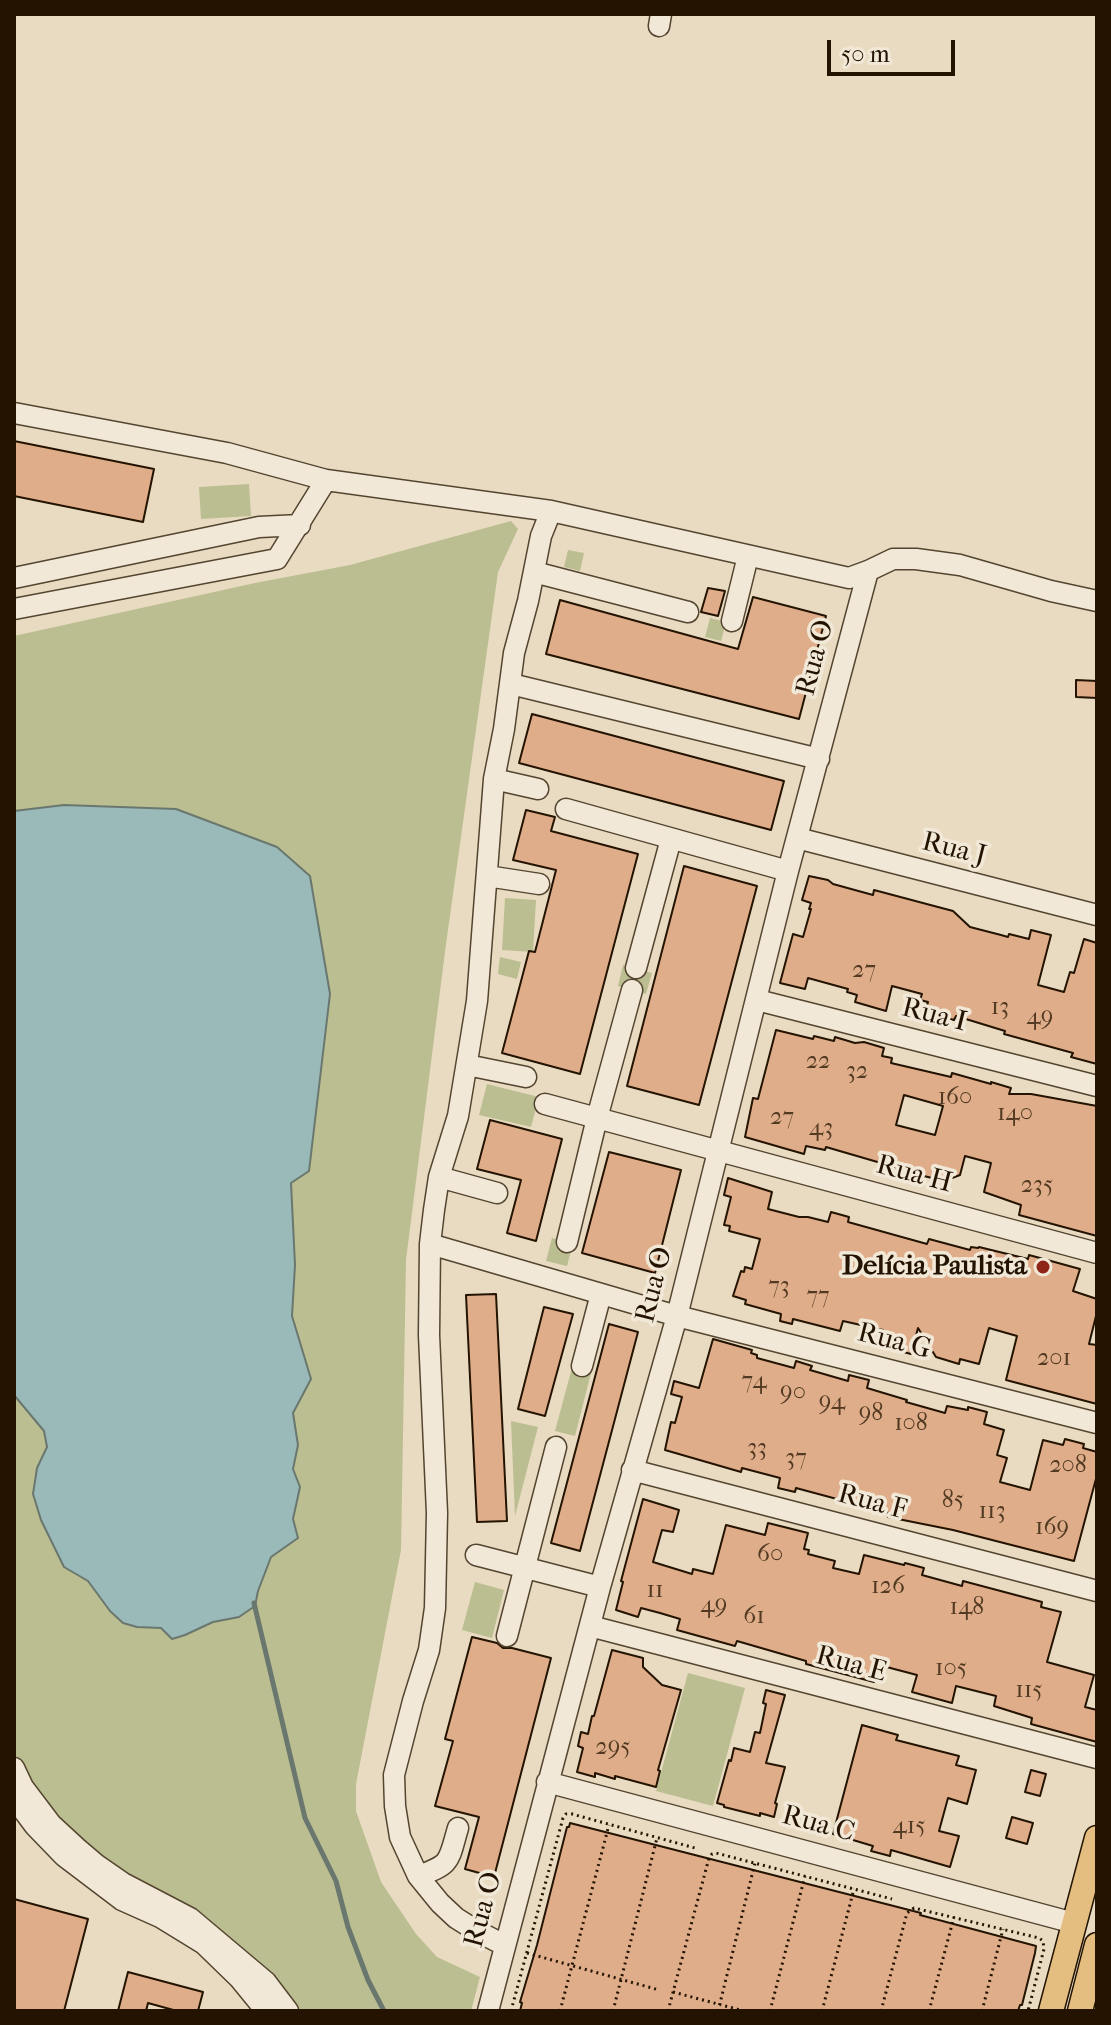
<!DOCTYPE html>
<html>
<head>
<meta charset="utf-8">
<style>
	body { margin:0 }
	#map { position:relative; width:1111px; height:2025px; overflow:hidden; background:#e9dbc1; font-family:"IM FELL French Canon",serif }
	canvas { display:block }
	.frame { position:absolute; inset:0; border:16px solid #231300; pointer-events:none }
	.scale { position:absolute; left:827px; top:40px; width:128px; height:36px; box-sizing:border-box; border:4px solid #231300; border-top:0; padding-left:10px; font-size:24px; line-height:28px; white-space:nowrap; color:#231300; -webkit-text-stroke:6px #f1e8d7; paint-order:stroke }
</style>
</head>
<body>
<div id="map">
<canvas width="1111" height="2025"></canvas>
<div class="frame"></div>
<div class="scale">50 m</div>
</div>
<script>
const ctx = document.querySelector('canvas').getContext('2d');
ctx.lineJoin = 'round';
function fill(path, color) {
  ctx.fillStyle = color;
  ctx.fill(path, 'evenodd');
}
function trace(path, color, width, dash) {
  ctx.strokeStyle = color;
  ctx.lineWidth = width;
  ctx.lineCap = dash ? 'butt' : 'round';
  ctx.setLineDash(dash || []);
  ctx.stroke(path);
}
function drawText(font, color, halo, rows, align = 'center') {
  ctx.font = font + ' "IM FELL French Canon",serif';
  ctx.lineWidth = 7;
  ctx.setLineDash([]);
  ctx.textBaseline = 'middle';
  ctx.strokeStyle = halo;
  ctx.fillStyle = color;
  for (const [text, x, y, turn = 0] of rows) {
    ctx.save();
    ctx.translate(x, y);
    ctx.rotate((+turn || 0) * Math.PI / 180);
    ctx.textAlign = isNaN(turn) ? turn : align;
    if (halo) ctx.strokeText(text, 0, 0);
    ctx.fillText(text, 0, 0);
    ctx.restore();
  }
}
const green = new Path2D(`
	M249,484L251,516L201,519L199,487Z
	M511,521L518,529L498,572L446,944L406,1260L401,1550L356,1784V1811L381,1882L416,1934L437,1957L480,1977L471,2011H288L97,1865L14,1768V1395L44,1431L47,1447L37,1468L33,1494L41,1520L64,1567L88,1581L110,1611L123,1623L137,1627L161,1628L185,1635L213,1622L239,1617L254,1606L258,1591L271,1557L298,1538L293,1519L300,1487L293,1469L298,1445L293,1413L311,1379L292,1316L295,1265L291,1182L64,805L14,811V636L255,583L350,565Z
	M568,550L584,553L580,571L564,567Z
	M710,618L726,622L721,641L705,637Z
	M505,898L536,900L533,952L502,950Z
	M500,957L521,962L517,979L498,974Z
	M623,965L652,973L646,994L618,986Z
	M487,1084L539,1097L531,1127L479,1115Z
	M552,1238L573,1243L567,1266L546,1261Z
	M573,1364L592,1369L575,1436L555,1431Z
	M511,1421L538,1427L515,1516Z
	M475,1582L504,1590L492,1638L462,1630Z
	M688,1673L745,1688L713,1806L656,1791Z`);
const water = new Path2D(`
	M64,805L176,809L277,847L310,876L330,994L309,1171L291,1183L295,1265L292,1316L311,1379L293,1413L298,1445L293,1469L300,1487L293,1519L298,1538L271,1557L258,1591L255,1606L239,1617L213,1622L185,1635L172,1639L161,1628L137,1627L123,1623L110,1611L88,1581L64,1567L41,1520L33,1494L37,1468L47,1447L44,1431L14,1395V811Z`);
const stream = new Path2D(`
	M254,1603L305,1818L336,1881L348,1927L368,1980L384,2011`);
const building = new Path2D(`
	M14,441L154,469L143,522L14,496Z
	M708,588L725,591L718,616L701,612Z
	M753,597L826,616L799,719L546,654L560,600L738,649Z
	M1076,680L1097,681V698L1076,697Z
	M532,714L784,781L771,830L519,763Z
	M526,810L555,817L551,831L638,854L580,1074L502,1053L529,951L535,952L556,870L513,860Z
	M684,866L757,886L699,1105L627,1086Z
	M809,876L828,880L833,884L873,895L874,890L953,911L970,927L1001,935L1008,937L1009,934L1029,939L1031,930L1051,935L1038,985L1064,992L1070,972L1074,973L1084,939L1097,943V1064L1071,1057L1073,1053L1004,1034L1005,1031L956,1016L954,1020L925,1012L928,1002L920,1000L922,994L892,986L886,1011L855,1002L857,995L847,992L848,989L808,978L805,989L780,983L793,934L803,937L811,909H809L811,903L802,900Z
	M776,1030L813,1039L814,1036L834,1041L835,1037L855,1043L864,1042L884,1048L882,1056L892,1058L891,1063L951,1077L952,1073L991,1084V1082L1011,1088L1009,1094H1031L1097,1106V1236L1019,1215L1021,1205L984,1192L991,1163L965,1156L960,1175L944,1181L924,1176L922,1185L902,1180L905,1170L826,1147L825,1150L806,1146L804,1154L745,1137L753,1098L758,1099ZM904,1095L943,1106L935,1135L896,1125Z
	M490,1120L562,1139L536,1241L507,1233L521,1180L477,1169Z
	M609,1152L681,1170L655,1273L582,1253Z
	M728,1178L772,1192L768,1209L799,1217H808L828,1222L831,1212L849,1217L848,1222L927,1244L929,1239L970,1250L971,1247L978,1248L979,1247L1028,1259L1029,1255L1080,1269L1073,1291L1097,1299V1312L1089,1344L1097,1345V1404L1006,1380L1017,1336L989,1328L979,1364L960,1359L959,1364L936,1357L918,1328L911,1354L888,1348L890,1345L879,1342L883,1330L843,1321L840,1331L793,1319L792,1324L780,1321L781,1314L745,1304L746,1300L733,1296L741,1271L744,1272L745,1267L752,1269L760,1239L729,1231L730,1226L724,1225L731,1197L724,1195Z
	M496,1294L507,1521L477,1522L466,1295Z
	M544,1307L573,1314L545,1416L518,1409Z
	M609,1324L638,1332L580,1551L551,1543Z
	M713,1339L752,1350L751,1353L757,1355V1358L794,1368L796,1361L812,1366L810,1370L848,1381L849,1375L869,1380L867,1388L907,1400L906,1402L945,1413L947,1406L968,1410V1407L987,1412L984,1424L1004,1430L997,1455L1007,1458L1000,1482L1030,1490L1043,1440L1063,1445L1065,1439L1084,1444L1083,1448L1097,1452V1475L1074,1561L953,1530L888,1517L889,1513L796,1488L795,1492L778,1488L780,1478L742,1468L741,1472L665,1450L671,1422L675,1423L682,1397L671,1394L674,1381L699,1388Z
	M643,1499L679,1510L673,1532L662,1530L653,1562L692,1574L693,1569L713,1574L726,1525L765,1535L768,1523L808,1533L804,1549L809,1550L808,1554L835,1561L833,1568L859,1574L864,1555L904,1565L905,1563L924,1568L922,1575L962,1586L963,1581L1042,1602L1041,1607L1061,1612L1047,1662L1094,1675L1085,1707L1097,1710V1742L1031,1724L1032,1718L994,1706L996,1696L956,1686L952,1703L912,1692L917,1675L879,1665L874,1682L806,1664V1661L737,1641L735,1646L677,1630L680,1619L660,1613L641,1608L638,1617L616,1610L623,1582L621,1581Z
	M472,1637L497,1643L503,1648H512L551,1658L494,1877L465,1869L479,1817L435,1806L453,1741L445,1739Z
	M612,1650L643,1658V1667L662,1685L681,1690L658,1770L660,1771L656,1787L615,1776V1779L595,1773V1777L577,1772L583,1748L578,1746L581,1732L588,1734L592,1716H594Z
	M766,1690L785,1695L766,1763L785,1767L775,1803L777,1804L774,1817L760,1813V1816L724,1807V1805L717,1803L729,1760L731,1761L734,1748L750,1752L755,1732L760,1733L766,1704L763,1703Z
	M862,1725L898,1735L896,1740L959,1756L956,1765L976,1770L967,1804L948,1798L939,1831L959,1836L950,1867L891,1850L890,1856L871,1851L873,1846L833,1834Z
	M1031,1770L1046,1774L1040,1796L1025,1792Z
	M1012,1817L1033,1823L1027,1844L1006,1838Z
	M570,1823L921,1913L920,1915L1036,1946L1035,1953L1022,2005H1020L1018,2011H520L522,2003L520,2002L537,1945L567,1827H569Z
	M14,1899L88,1919L64,2011H14Z
	M128,1972L203,1992L198,2011H177L148,2003L146,2011H118Z`);
const path = new Path2D(`
	M527,1953L659,1990
	M673,1992L744,2011
	M511,2011L563,1818L566,1814H572L695,1848
	M560,2011L609,1825
	M613,2011L657,1838
	M668,2011L709,1858L712,1854L716,1853L892,1899
	M718,2011L755,1863
	M770,2011L805,1876
	M822,2011L854,1889
	M881,2011L907,1913L914,1908L1039,1938L1043,1941L1044,1949L1028,2011
	M929,2011L954,1917
	M982,2011L1003,1929`);
const minor = new Path2D(`
	M659,26L661,14
	M14,413L227,453L326,480L551,511
	M534,572L688,612
	M14,578L259,527L300,525
	M14,609L277,559L326,480
	M732,621L748,556
	M511,684L819,759
	M494,779L538,789
	M566,809L788,871
	M797,838L1097,915
	M487,876L539,884
	M636,968L671,839
	M757,1000L1097,1086
	M467,1065L526,1077
	M545,1104L1097,1253
	M439,1177L497,1193
	M567,1242L597,1118L632,990
	M430,1244L677,1316L1097,1423
	M582,1366L601,1294
	M632,1470L1097,1591
	M476,1555L600,1587
	M590,1626L1097,1758
	M507,1636L556,1447
	M14,1768L23,1787L51,1824L77,1848L97,1865L123,1883L190,1918L266,1982L288,2011
	M547,1782L1074,1923
	M14,1798L35,1826L64,1856L122,1900L160,1917L204,1944L239,1978L266,2011
	M418,1876C452,1864 448,1862 458,1828
	M504,1945L475,1930L456,1918L440,1903L418,1876L400,1837L395,1806L394,1775L413,1701L429,1650L435,1608L437,1513L429,1335L430,1244L434,1210L439,1177L458,1116L477,1001L494,779L504,729L514,653L528,601L541,536L551,511L849,578L868,571L893,559H916L960,565L1051,591L1097,601
	M488,2011L600,1587L677,1316L788,871L868,571`);
const major = new Path2D(`
	M1051,2011L1097,1838
	M1080,2011L1097,1945`);
const markers = [
	[1043,1267,8,"#8f2418"]
];
const numberNames = [
	["27",864,971],
	["13",1000,1008],
	["49",1040,1018],
	["22",818,1062],
	["32",857,1072],
	["160",955,1098],
	["140",1015,1114],
	["27",782,1118],
	["43",821,1129],
	["235",1037,1186],
	["73",779,1287],
	["77",818,1297],
	["201",1054,1359],
	["74",754,1382],
	["90",793,1393],
	["94",832,1403],
	["98",871,1414],
	["108",911,1424],
	["33",757,1449],
	["37",796,1459],
	["208",1068,1466],
	["85",953,1501],
	["113",992,1512],
	["169",1052,1528],
	["60",770,1555],
	["126",888,1587],
	["11",655,1591],
	["49",714,1606],
	["148",967,1608],
	["61",754,1617],
	["105",951,1669],
	["115",1029,1691],
	["295",613,1748],
	["415",909,1827]
];
const streetNames = [
	["Rua O",816,658,-75],
	["Rua J",954,850,14],
	["Rua I",934,1016,14],
	["Rua H",914,1175,15],
	["Rua O",655,1285,-76],
	["Rua G",894,1342,14],
	["Rua F",872,1503,15],
	["Rua E",851,1665,15],
	["Rua C",818,1825,15],
	["Rua O",484,1910,-75]
];
const poiNames = [
	["Delícia Paulista",1027,1267]
];
fill(green, '#bbbe90');
fill(water, '#99bab9');
trace(water, '#6a776f', 2);
trace(stream, '#6a776f', 5);
fill(building, '#dfad89');
trace(building, '#231300', 2);
trace(minor, '#544530', 23);
trace(major, '#231300', 27);
trace(path, '#231300', 3, [2, 4]);
trace(minor, '#f1e8d7', 20);
trace(major, '#e4be80', 24);
for (const [x, y, r, color] of markers) {
  const dot = new Path2D();
  dot.arc(x, y, r, 0, 2 * Math.PI);
  ctx.fillStyle = color;
  ctx.fill(dot);
  trace(dot, '#f1e8d7', 3);
}
drawText('24px', '#523a22', null, numberNames);
drawText('28px', '#231300', '#f1e8d7', streetNames);
drawText('bold 28px', '#231300', '#f1e8d7', poiNames, 'right');
</script>
</body>
</html>
